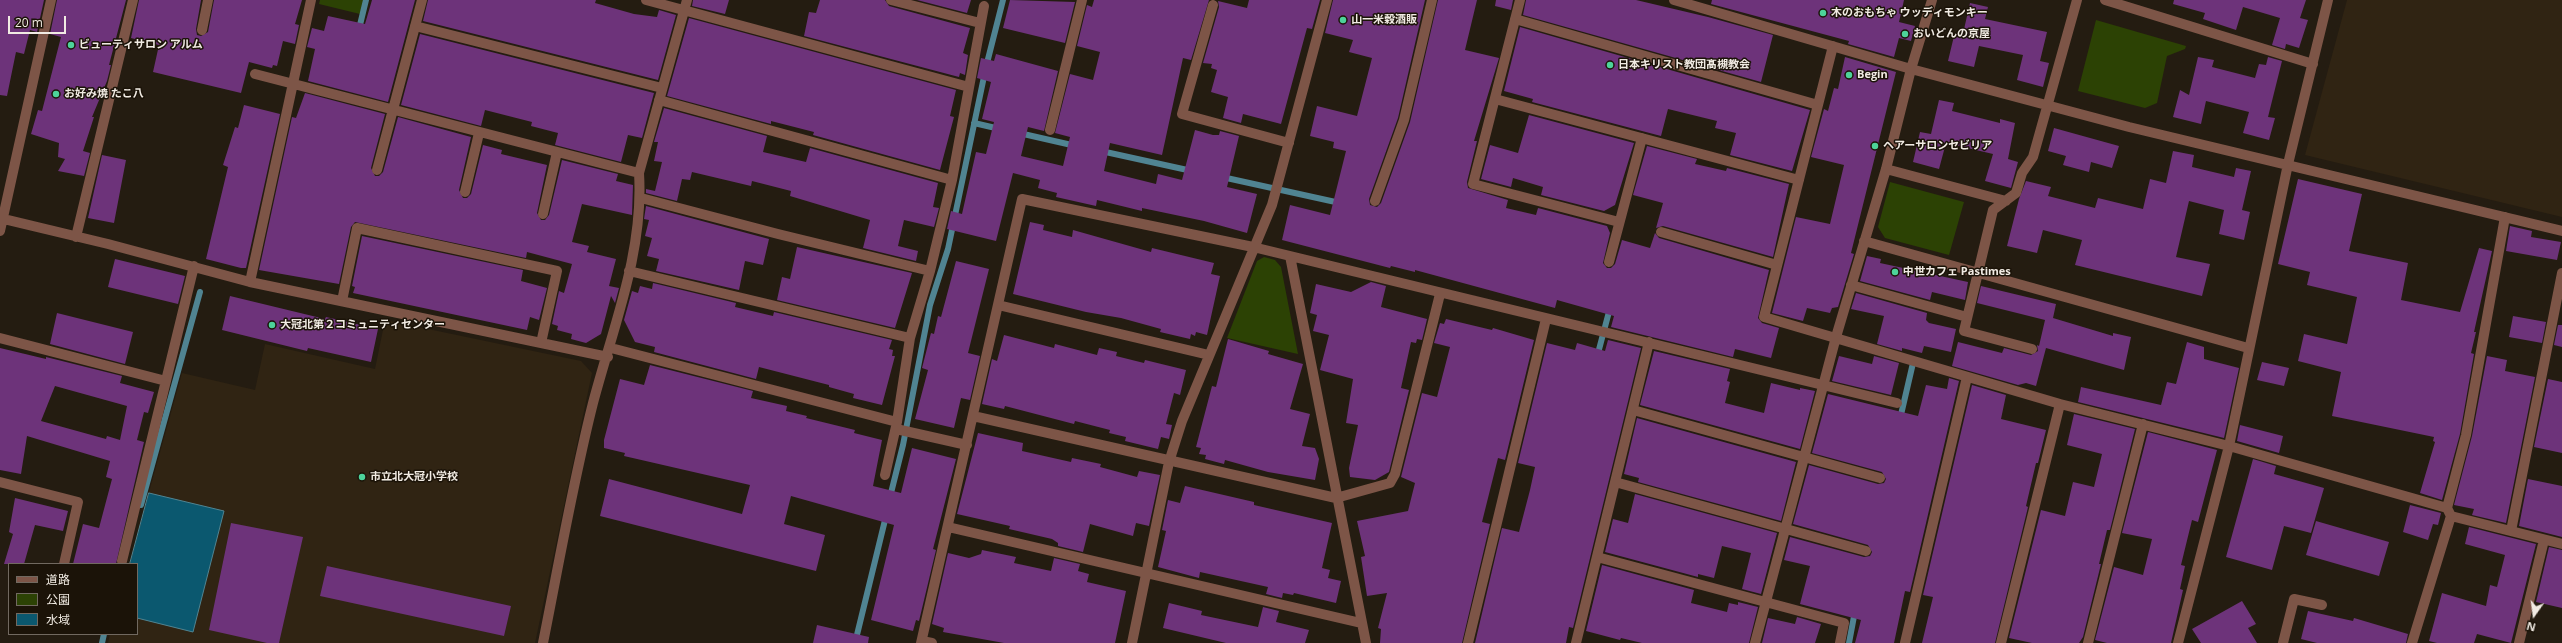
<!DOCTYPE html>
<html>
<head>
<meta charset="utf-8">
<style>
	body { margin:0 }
	#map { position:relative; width:2562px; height:643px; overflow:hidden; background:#241c11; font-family:"Open Sans","Noto Sans JP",sans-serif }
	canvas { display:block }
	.legend { position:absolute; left:8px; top:563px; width:130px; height:72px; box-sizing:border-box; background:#1b1308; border:1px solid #716960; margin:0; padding:5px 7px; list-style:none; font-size:12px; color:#f1ebe3 }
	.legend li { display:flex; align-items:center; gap:8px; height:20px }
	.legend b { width:20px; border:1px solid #716960 }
	.north { position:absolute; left:2514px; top:595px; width:40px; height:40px; -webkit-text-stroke:3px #1b1308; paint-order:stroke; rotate:194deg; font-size:11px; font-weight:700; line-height:16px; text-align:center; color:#f1ebe3 }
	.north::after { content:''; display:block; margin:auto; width:14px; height:18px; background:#f1ebe3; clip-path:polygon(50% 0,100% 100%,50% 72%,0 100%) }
	.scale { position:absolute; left:8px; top:16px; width:58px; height:18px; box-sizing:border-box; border:2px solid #f1ebe3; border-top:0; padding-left:5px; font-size:12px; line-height:14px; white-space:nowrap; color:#f1ebe3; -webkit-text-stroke:3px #1b1308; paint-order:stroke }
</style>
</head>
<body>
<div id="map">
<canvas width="2562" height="643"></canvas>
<ul class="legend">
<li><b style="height:5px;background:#7d5547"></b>道路</li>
<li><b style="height:11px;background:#2c4204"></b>公園</li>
<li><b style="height:11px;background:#0b586f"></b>水域</li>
</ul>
<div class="north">N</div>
<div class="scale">20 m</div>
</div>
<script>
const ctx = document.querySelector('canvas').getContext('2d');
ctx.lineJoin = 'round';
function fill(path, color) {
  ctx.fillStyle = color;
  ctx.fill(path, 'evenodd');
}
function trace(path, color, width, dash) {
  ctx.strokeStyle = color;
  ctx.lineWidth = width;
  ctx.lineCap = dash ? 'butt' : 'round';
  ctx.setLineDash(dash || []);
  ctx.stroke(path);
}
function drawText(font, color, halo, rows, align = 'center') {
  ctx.font = font + ' "Open Sans","Noto Sans JP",sans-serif';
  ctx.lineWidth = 3;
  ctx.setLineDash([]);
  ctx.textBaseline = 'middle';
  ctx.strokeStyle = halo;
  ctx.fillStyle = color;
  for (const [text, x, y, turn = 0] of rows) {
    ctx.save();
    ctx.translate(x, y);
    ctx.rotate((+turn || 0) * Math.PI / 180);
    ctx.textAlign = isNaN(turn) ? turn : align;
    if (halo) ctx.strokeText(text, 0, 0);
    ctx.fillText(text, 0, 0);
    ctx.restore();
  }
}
const built = new Path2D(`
	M2347,0H2562V217L2305,155Z
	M385,320L581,361L592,373L535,643H108L110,634H137V564H129L182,373L255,390L265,344L375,369Z`);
const green = new Path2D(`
	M320,0H364L360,14L319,4Z
	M2096,20L2186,46L2185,49L2167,56L2157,103L2145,108L2078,91Z
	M1890,182L1964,202L1949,255L1885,238L1878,227Z
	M1264,257L1275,260L1281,267L1298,354L1227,338L1257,261Z`);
const water = new Path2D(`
	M149,493L224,511L193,632L137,618V564H130Z`);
const stream = new Path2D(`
	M359,29L366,0
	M974,123L1000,129
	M1019,133L1076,146
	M1101,151L1192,171
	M1222,177L1340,203
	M1597,357L1610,308
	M1900,419L1913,363
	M890,497L903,445L930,305L948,249L986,67L1003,0
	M141,505L200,292
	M102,643L104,634
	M855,643L886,516
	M1849,643L1855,611`);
const building = new Path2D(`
	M0,0H44L37,32L30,30L24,54L16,52L7,96L0,95Z
	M57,0H126L109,65H111L107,81L92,117H94L83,151L90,153L84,176L58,171L65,159L58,157L59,143L31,134L38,110L42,111L61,37L50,34Z
	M139,0H201L196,29L197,35L201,36L208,32L214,0H302L295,24L299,25L295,44L283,41L277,66L273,65L272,68L249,62L241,93L153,72L159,45L131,38Z
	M372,0H415L388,102L308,81L315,49L307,47L312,28L324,31L328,16L365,24Z
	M428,0H596L595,3L634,14L657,17L659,10L676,15L658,80L423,21Z
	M693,0H729L725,14L692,6Z
	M820,0H885L889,6L970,28L963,53L968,55L965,75L960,73L959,77L804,36L809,12L816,13Z
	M917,0H971L967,13Z
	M1010,0L1075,2L1065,43L1003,28Z
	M1094,0H1209L1191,60L1183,58L1162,155L1110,143L1104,171L1156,184L1158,174L1182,180L1195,130L1213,135H1219L1220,131L1239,136L1227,187L1257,194L1247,233L1204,221L1142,208V211L1097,200L1096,206L1056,197L1057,193L1038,188L1040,180L1013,173L996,241L947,229L951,211L962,214L976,152L986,154L994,122L982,119L991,82L977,78L981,58L994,61L996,54L1058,71L1044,131L1028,127L1021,156L1063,166L1070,137L1055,133L1070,74L1093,80L1100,52L1077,46L1087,5L1092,7Z
	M1249,0H1320L1312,29L1307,28L1281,124L1243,114L1241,123L1223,118L1228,97L1211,92L1217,70L1211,68L1212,64L1203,63L1219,7L1218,1L1247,8Z
	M1333,0H1425L1398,118L1369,199L1370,205L1377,207L1381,203L1410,122L1438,0H1477L1465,50L1499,58L1474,141H1477L1467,182L1468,188L1508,200L1506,208L1536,215L1538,208L1607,226L1610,233L1603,263L1607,268H1611L1615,264L1622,240L1650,248L1655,233L1659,238L1769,270L1758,318L1762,323L1779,328L1771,358L1735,349L1733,357L1611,327L1614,316L1557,300L1555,308L1415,270V272L1391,266L1390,268L1282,240L1290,205L1330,215L1346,151L1333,148L1334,142L1310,136L1317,106L1357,116L1372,58L1349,52L1353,40L1325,33Z
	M1496,0H1513L1511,10L1495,6Z
	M1526,0H1636L1708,17L1773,35L1761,82L1523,15Z
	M1712,0H1904L1899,22L1915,26L1911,41L1899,38L1894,57L1848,44L1849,41L1711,4Z
	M2174,0H2306L2300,18L2308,20L2299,48L2286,44L2285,49L2272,45L2280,18L2243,7L2236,30L2203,19L2205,13L2173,4Z
	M1970,3L1988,7L1985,19L2047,32L2040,61L2049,63L2043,87L2017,80L2023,55L1979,46L1974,67L1948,61L1954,36L1962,38Z
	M689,18L956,90L950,116L954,117L940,170L813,135L814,132L771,121V124L667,96Z
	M1520,27L1810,110L1792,171L1730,155L1736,133L1715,128L1717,121L1668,109L1661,136L1532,102L1533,99L1504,91Z
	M420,34L654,93L642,138L628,135L621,162L555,145L558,133L531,126L532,122L485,110L481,126L401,105Z
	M1845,57L1896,72L1851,253L1854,254L1838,307L1832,308L1830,313L1807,308L1803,321L1772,313L1796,217L1830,224L1844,165L1811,157L1824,109L1828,111L1834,88L1838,89Z
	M2198,57L2214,60L2212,67L2255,78L2259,64L2266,65L2268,57L2282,61L2268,117L2275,118L2269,140L2243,133L2249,112L2206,101L2201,124L2173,117L2180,90L2189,95Z
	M305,93L385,114L371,168L375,176H379L383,172L398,117L471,137L459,190L463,198H467L471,194L483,145L502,150L501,154L547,165L537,213L541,220H545L549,215L562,160L618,174L616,181L633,185L632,215L582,204L572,242L589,246L587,252L616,259L609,286L619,288L615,303L611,296L601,334L586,343L571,339L572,334L557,330L558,326L552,324L559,291L564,293L572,264L527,252L526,258L355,222L351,227L339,284L259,270L292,117L296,118Z
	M1939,100L1954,103L1952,111L2000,123V119L2015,123L2008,159L2018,162L2011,188L1985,181L1993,154L1946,143L1939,169L1913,162L1920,132L1931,134Z
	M244,105L280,114L246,268H241L206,259L228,167L223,165L235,127L238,128Z
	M664,108L767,136L763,152L806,162L810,148L938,183L933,207L939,208L934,227L904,220L898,246L918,251L916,261L863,248L870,220L790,196L791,191L752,181L751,186L692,172L690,180L682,179L677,201L646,193V189L655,191L662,162L654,161L658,142H654Z
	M1529,115L1634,143L1615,205L1604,211L1541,195L1543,187L1513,178L1511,187L1481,179L1490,145L1518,153Z
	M2054,128L2119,146L2112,168L2091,162L2089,172L2063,165L2066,156L2048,151Z
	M1647,146L1697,159L1695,164L1726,171L1727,168L1789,184L1773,257L1663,226L1656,228L1663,203L1633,195Z
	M2173,151L2194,155L2192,167L2234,177L2236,168L2251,171L2242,210L2250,212L2244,240L2219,234L2224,210L2189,201L2176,257L2210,264L2202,296L2075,265L2082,240L2043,230L2037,253L2007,246L2019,199L2026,181L2051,187L2048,196L2095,208L2098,198L2143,209L2150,179L2166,183Z
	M102,155L126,160L114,223L88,218Z
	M2298,179L2362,194L2349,251L2408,263L2401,300L2460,312L2479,248L2492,251L2474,332H2476L2471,353L2474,354L2460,434L2442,500L2420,493L2435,442L2433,441L2434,437L2332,416L2341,372L2298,361L2304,334L2347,344L2357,297L2307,285L2310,272L2278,264Z
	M646,206L769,239L763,265L745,261L739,290L656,271L659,259L647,256L652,238L645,236L649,220L644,219Z
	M1030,222L1044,225L1043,230L1072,237L1073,230L1151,252L1152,248L1214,263L1211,274L1220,276L1207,335L1196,332L1195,336L1191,334L1190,339L1160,332L1161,329L1121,318L1086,312L1013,294Z
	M2510,226L2532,231L2531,237L2561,242L2557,260L2506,251Z
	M362,236L523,270L521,281L547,288L539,320L530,317L527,330L353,293L355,287L352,286Z
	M797,247L912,273L895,328L777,300L782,277L790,279Z
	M1867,256L1881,259L1880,263L1968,282L1965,300L1932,292L1930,300L1860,281Z
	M115,259L185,276L178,304L108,287Z
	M956,261L989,269L968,353L980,356L970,400L961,398L954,428L915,419L928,370L922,368L931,333L934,334L938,316L941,317Z
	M1371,282L1386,286L1381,307L1427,319L1422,340L1417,339L1416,343L1411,342L1401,388L1409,390L1389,472L1375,480L1350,477L1349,468L1358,425L1346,423L1353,379L1320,370L1329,335L1313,331L1317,315L1310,313L1316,284L1351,292Z
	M653,283L736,303L735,307L773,316L774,312L892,340L889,349L893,350L892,356H895L882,405L853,398L854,394L829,387V385L759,367L756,379L654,352L655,347L635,342L624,320L632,291L638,293L640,286L652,289Z
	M1981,286L2056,304L2053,318L2113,336V333L2131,337L2124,370L2046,348L2036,386L2026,383L2018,385L1952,366L1958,342L2002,353L2004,348L2031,355L2038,351L2037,345L2039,346L2045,320L1977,303Z
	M1856,293L1927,313L1926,320L1929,323L1956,329L1951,352L1924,346L1922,353L1902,348V351L1877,344L1884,316L1851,309Z
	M230,296L325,319L326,317L378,329L371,362L308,348L307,351L222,330Z
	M57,313L133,332L125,364L50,344Z
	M2513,316L2546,322L2542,343L2509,337Z
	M1446,319L1492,330L1493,328L1534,340L1505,460L1498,458L1482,522L1490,524L1462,643H1380L1381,629L1378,628L1387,593L1367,596L1361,557L1365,556L1357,521L1408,511L1415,483L1401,477L1422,393L1437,397L1450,347L1434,343L1440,323L1444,324Z
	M2558,325H2562V347L2554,345Z
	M1004,335L1054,348L1055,344L1097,355L1099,348L1117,352L1116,356L1144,363L1145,360L1186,370L1180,395L1174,393L1166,424L1172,425L1169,439L1161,437L1158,449L1125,441L1126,437L1109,433L1110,430L1075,421L1074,424L1005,406L1004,409L982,404L992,359L997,361Z
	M1228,339L1269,351L1268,354L1303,364L1290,409L1310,414L1302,446L1315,448L1319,459L1315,480L1268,472L1225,460L1224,464L1205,459L1206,455L1199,454L1201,448L1196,447L1212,386L1216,387Z
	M1608,340L1641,348L1573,628L1569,627L1566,643H1475L1502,528L1519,532L1530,490L1535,467L1518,463L1547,343L1575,350L1577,343L1605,351Z
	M2187,342L2204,347V359L2239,368L2224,438L2078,402L2081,387L2161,405L2167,382L2176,384Z
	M0,348L46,359V357L122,376L120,383L154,392L148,413L144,412L137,440L144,442L116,564H73L83,524L99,528L112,479L106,477L110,461L27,436L21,474L0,470ZM55,386L127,406L120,440L107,436L106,439L41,421Z
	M1654,351L1730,369L1727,381L1730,382L1725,403L1764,413L1771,383L1800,390V388L1815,391L1800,449L1640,405Z
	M1839,356L1872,364L1874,356L1899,363L1891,395L1832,381Z
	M2487,356L2507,360L2505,371L2535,377L2506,523L2472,515L2474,509L2454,505L2472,436Z
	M2262,362L2289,368L2284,386L2257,380Z
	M650,365L753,391L751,398L787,406L786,411L807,416L806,418L855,430L854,433L882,440L873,486L901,493L912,448L956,459L933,549L936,550L919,621L916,620L913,631L871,620L894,525L791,496L784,524L825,535L816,571L600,516L609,479L742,514L750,485L624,456L625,453L604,448V440L620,379L644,385Z
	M1949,378L1959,381L1910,592L1905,591L1894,643H1855L1861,620L1800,604L1810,566L1784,560L1790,537L1864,557L1870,556L1872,552L1868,545L1793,524L1809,465L1878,484L1884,483L1886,479L1882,472L1812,453L1828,394L1918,416L1926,385L1947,389Z
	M2548,379L2562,382V453L2534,447Z
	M1972,385L2006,395L2001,419L2046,430L2038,463H2036L2026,506L2028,507L1995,643H1922L1933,597L1923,595Z
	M2074,414L2135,429L2110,530H2107L2099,564H2101L2083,637L2079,643H2032L2009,638L2041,510L2065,516L2073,482L2094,487L2102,454L2067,445Z
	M1637,418L1796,462L1781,521L1638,482L1639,478L1624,474Z
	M2240,425L2283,436L2279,453L2237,441Z
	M2148,432L2217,450L2198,522L2192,520L2181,565L2185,566L2180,589L2183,590L2171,643H2107L2095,640L2114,567L2143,575L2152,539L2122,533Z
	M978,433L1023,443L1022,451L1071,462L1072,458L1101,464L1100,467L1137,477L1139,471L1160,475L1149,526L1136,523L1133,536L1090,524L1083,552L1058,546V543L1052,539L1009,529L1010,526L957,514Z
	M2253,459L2276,466L2274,474L2324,488L2311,533L2284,526L2272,570L2226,557Z
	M2528,479L2562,486V537L2519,526Z
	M1185,486L1254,502V505L1332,523L1322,568L1330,570L1328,578L1341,581L1336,603L1294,593L1293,595L1283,593L1282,598L1266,594L1268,587L1200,572L1199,578L1158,567L1166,531L1162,530L1168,500L1180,503Z
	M1635,494L1777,533L1761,594L1742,589L1751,553L1722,546L1714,578L1698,574V577L1605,552L1613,519L1628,523Z
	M15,498L68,511L63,531L35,525L24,564H4L13,534L9,532Z
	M2410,505L2441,513L2438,525L2433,524L2428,540L2403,532Z
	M2316,521L2389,542L2379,576L2306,555Z
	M231,523L303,537L279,643H267L209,630Z
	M2469,527L2536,544L2511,643L2477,634L2474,643H2437L2429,641L2442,593L2486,606L2490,585L2497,587L2505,555L2465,544Z
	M2549,547L2562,550V608L2536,602Z
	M982,550L1016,557L1014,563L1051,571L1054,558L1080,564L1078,571L1089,574L1087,582L1126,591L1115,643H1004L943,632L944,628L932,624L948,553L969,558L981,554Z
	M1602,565L1694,590L1691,603L1727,612L1729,603L1738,605V602L1758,607L1749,643H1642L1621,638L1620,640L1586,631Z
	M327,566L511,606L504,636L320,596Z
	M2242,601L2256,624L2248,628L2257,643H2201L2192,629Z
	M1169,603L1202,611L1201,615L1258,627L1263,607L1279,611L1276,622L1309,630L1305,643H1226L1163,628Z
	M2308,611L2353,621L2354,618L2408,634L2406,643H2317L2301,639Z
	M1797,617L1821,624L1815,643H1762L1768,618L1795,624Z
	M817,625L869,637L868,643H813Z`);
const minor = new Path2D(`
	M646,0L969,87
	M891,0L980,23
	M1520,0L1473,184L1619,222
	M1674,0L1911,69L2129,127L2562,231
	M2105,0L2313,64
	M1213,5L1182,114L1289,143
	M1515,19L1818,105
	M415,26L662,88
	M202,30L208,0
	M1833,46L1764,317L2060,404L2001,643
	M255,74L639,173
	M1495,99L1799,180
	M659,100L952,180L930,271L910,338L897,422L885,475
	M1050,130L1082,0
	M1886,169L2006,201
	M377,170L422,0
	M952,180L984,6
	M465,192L479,133
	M641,198L778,234L930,271
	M1375,201L1404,120L1432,0
	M543,214L557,152
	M0,218L108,244L250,282L608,357
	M0,231L51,0
	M1661,232L1777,265
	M76,237L133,0
	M1864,241L2248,348
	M1290,256L1366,643
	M1609,262L1642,138
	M629,271L910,338
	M250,282L311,0
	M1851,285L1967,317
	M342,301L357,228L557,271L541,343
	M998,305L1209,355
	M0,338L166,381
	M611,348L897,422
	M2032,349L1964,331L1993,210L2016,193L2022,173L2033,157L2077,0
	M2060,404L2229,446L2447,508L2451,516L2562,544
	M1633,410L1880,478
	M973,416L1336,498L1390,483L1395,474L1440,294
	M896,429L967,445
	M0,482L78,502L64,564
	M1615,482L1866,551
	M2447,508L2466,435L2505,217
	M948,527L1361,623
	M2511,531L2562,273
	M1597,557L1844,623L1840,643
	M122,561L194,266
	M922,641L932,643
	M543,643C559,563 573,482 593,403C613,327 644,252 639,173L687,0
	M921,643L1022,199L1253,247L1897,403
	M1132,643L1169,462L1182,421L1272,205L1327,0
	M1468,643L1546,319
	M1576,643L1649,342
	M1755,643L1836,337L1886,169L1911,69L1932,0
	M1905,643L1967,377
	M2088,643L2143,424
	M2178,643L2229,446L2288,164L2328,0
	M2283,643L2294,599L2322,605
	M2412,643L2451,516
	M2519,643L2544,540`);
const markers = [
	[1823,13,4,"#4dd39a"],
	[1343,20,4,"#4dd39a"],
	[1905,34,4,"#4dd39a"],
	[71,45,4,"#4dd39a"],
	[1610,65,4,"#4dd39a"],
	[1849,75,4,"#4dd39a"],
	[56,94,4,"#4dd39a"],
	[1875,146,4,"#4dd39a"],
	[1895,272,4,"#4dd39a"],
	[272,325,4,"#4dd39a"],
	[362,477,4,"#4dd39a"]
];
const poiNames = [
	["木のおもちゃ ウッディモンキー",1831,13],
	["山一米穀酒販",1351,20],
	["おいどんの京屋",1913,34],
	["ビューティサロン アルム",79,45],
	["日本キリスト教団髙槻教会",1618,65],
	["Begin",1857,75],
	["お好み焼 たこ八",64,94],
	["ヘアーサロンセビリア",1883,146],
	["中世カフェ Pastimes",1903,272],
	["大冠北第２コミュニティセンター",280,325],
	["市立北大冠小学校",370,477]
];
fill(built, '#302413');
fill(green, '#2c4204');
fill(water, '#0b586f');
trace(water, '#508492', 1);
trace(stream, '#508492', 6);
fill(building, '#6d337a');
trace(minor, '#7d5547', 10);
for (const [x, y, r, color] of markers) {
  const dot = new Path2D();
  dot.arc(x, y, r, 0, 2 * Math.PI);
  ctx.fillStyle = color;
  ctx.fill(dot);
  trace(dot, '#1b1308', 1.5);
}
drawText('bold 11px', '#f1ebe3', '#1b1308', poiNames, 'left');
</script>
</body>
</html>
